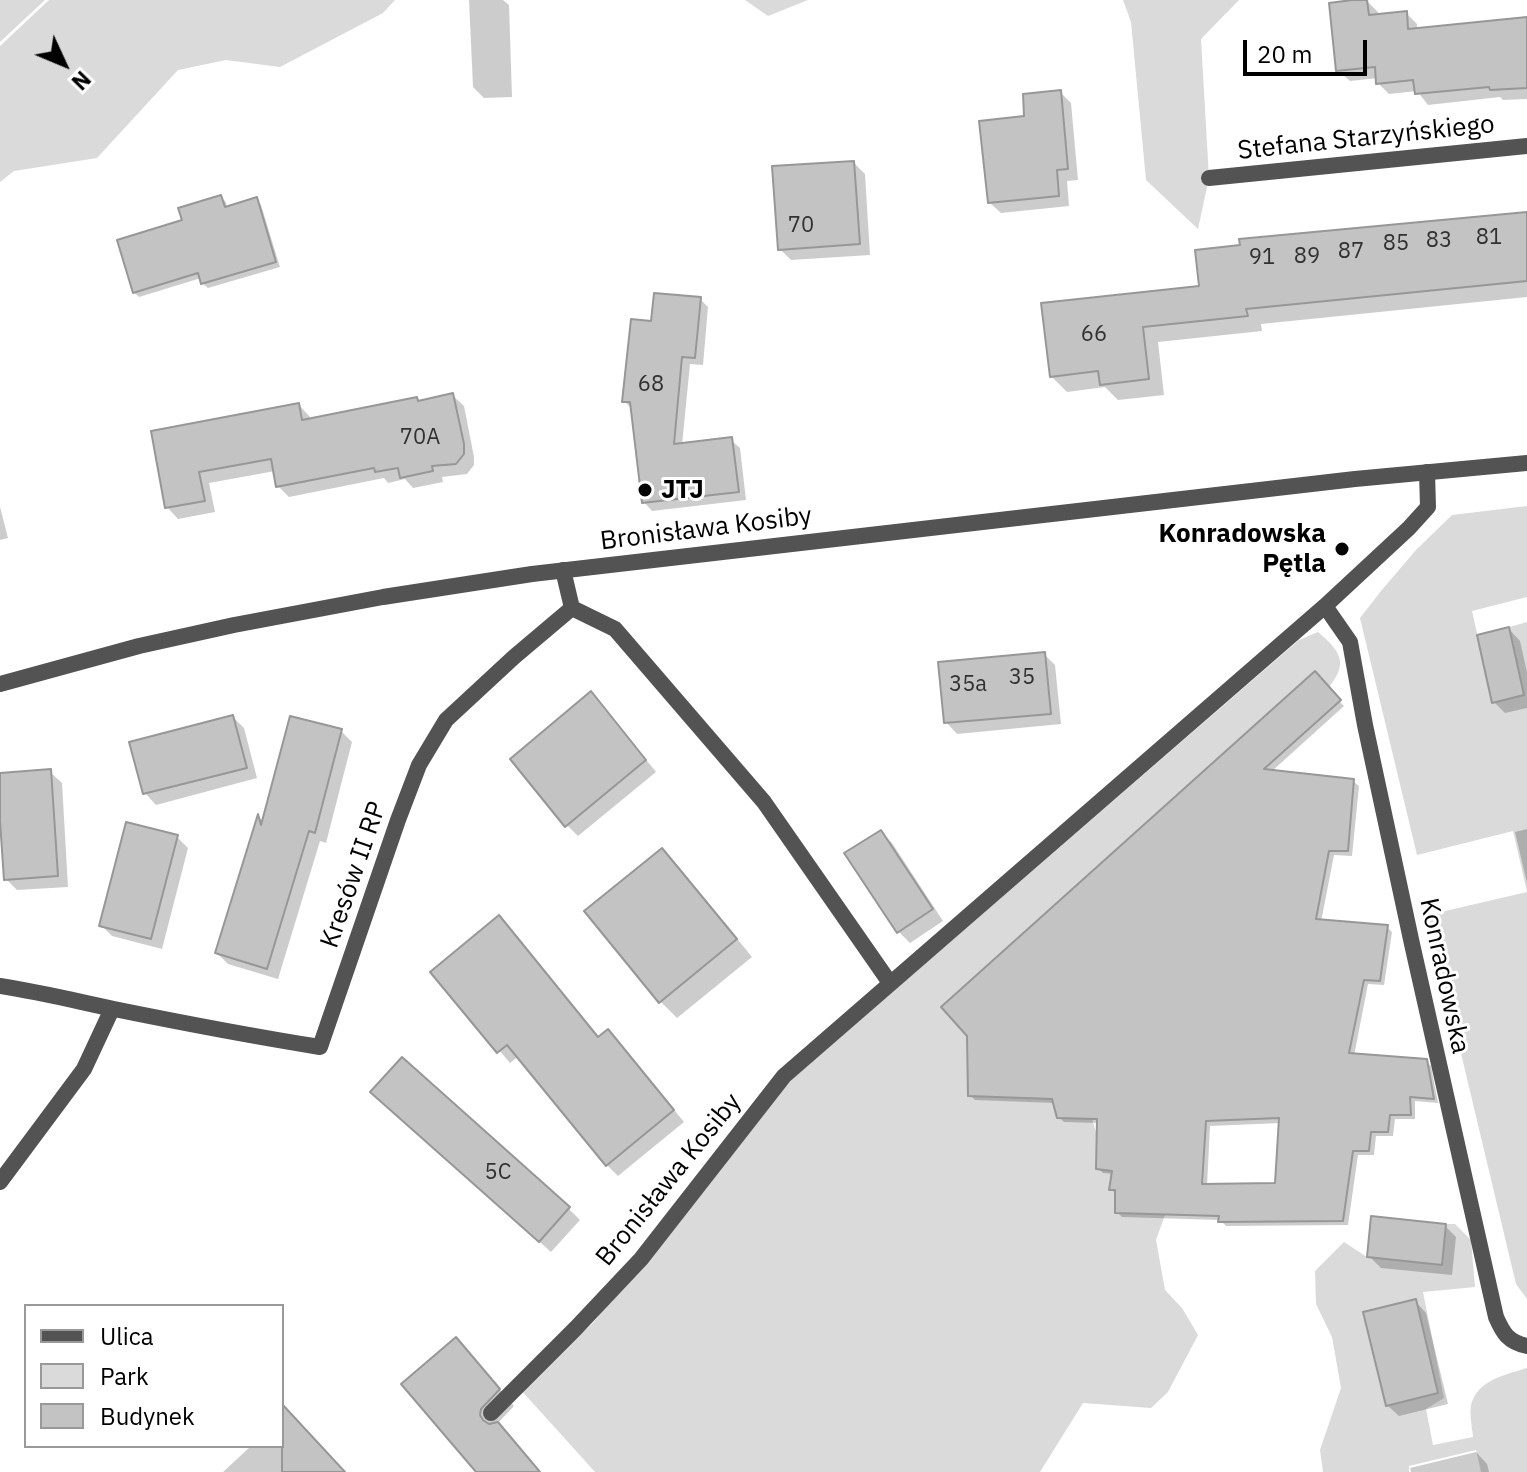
<!DOCTYPE html>
<html>
<head>
<meta charset="utf-8">
<style>
	body { margin:0 }
	#map { position:relative; width:1527px; height:1472px; overflow:hidden; background:#fff; font-family:"IBM Plex Sans",sans-serif }
	canvas { display:block }
	.legend { position:absolute; left:24px; top:1304px; width:260px; height:144px; box-sizing:border-box; background:#fff; border:2px solid #999; margin:0; padding:10px 14px; list-style:none; font-size:24px; color:#000 }
	.legend li { display:flex; align-items:center; gap:16px; height:40px }
	.legend b { width:40px; border:2px solid #999 }
	.north { position:absolute; left:24px; top:24px; width:80px; height:80px; -webkit-text-stroke:6px #fff; paint-order:stroke; rotate:134deg; font-size:22px; font-weight:700; line-height:32px; text-align:center; color:#000 }
	.north::after { content:''; display:block; margin:auto; width:28px; height:36px; background:#000; clip-path:polygon(50% 0,100% 100%,50% 72%,0 100%) }
	.scale { position:absolute; left:1243px; top:40px; width:124px; height:36px; box-sizing:border-box; border:4px solid #000; border-top:0; padding-left:10px; font-size:24px; line-height:28px; white-space:nowrap; color:#000; -webkit-text-stroke:6px #fff; paint-order:stroke }
</style>
</head>
<body>
<div id="map">
<canvas width="1527" height="1472"></canvas>
<ul class="legend">
<li><b style="height:10px;background:#535353"></b>Ulica</li>
<li><b style="height:22px;background:#dadada"></b>Park</li>
<li><b style="height:22px;background:#c3c3c3"></b>Budynek</li>
</ul>
<div class="north">N</div>
<div class="scale">20 m</div>
</div>
<script>
const ctx = document.querySelector('canvas').getContext('2d');
ctx.lineJoin = 'round';
function fill(path, color) {
  ctx.fillStyle = color;
  ctx.fill(path, 'evenodd');
}
function trace(path, color, width, dash) {
  ctx.strokeStyle = color;
  ctx.lineWidth = width;
  ctx.lineCap = dash ? 'butt' : 'round';
  ctx.setLineDash(dash || []);
  ctx.stroke(path);
}
function drawText(font, color, halo, rows, align = 'center') {
  ctx.font = font + ' "IBM Plex Sans",sans-serif';
  ctx.lineWidth = 6;
  ctx.setLineDash([]);
  ctx.textBaseline = 'middle';
  ctx.strokeStyle = halo;
  ctx.fillStyle = color;
  for (const [text, x, y, turn = 0] of rows) {
    ctx.save();
    ctx.translate(x, y);
    ctx.rotate((+turn || 0) * Math.PI / 180);
    ctx.textAlign = isNaN(turn) ? turn : align;
    if (halo) ctx.strokeText(text, 0, 0);
    ctx.fillText(text, 0, 0);
    ctx.restore();
  }
}
const green = new Path2D(`
	M0,0H45L0,42Z
	M49,0H395L383,13L280,67L226,60L178,70L97,158L14,171L0,182V46Z
	M745,0H808L768,16Z
	M1123,0H1239L1201,39L1209,178L1198,229L1146,180L1131,22Z
	M1527,506V597L1472,611L1493,703L1524,695L1510,628H1506L1527,622V1299L1516,1284L1428,915L1527,892L1513,831L1417,855L1360,618L1381,591L1416,550L1452,515Z
	M1318,632C1340,651 1349,662 1329,687L1314,672L942,1007L967,1036L968,1096L1052,1099L1057,1118L1092,1119L1096,1132V1169L1112,1171L1110,1190H1131L1127,1213L1165,1215L1156,1240L1165,1290L1182,1308L1198,1335L1168,1392L1151,1408L1083,1403L1040,1472H595L521,1390L593,1323L791,1080L1299,640Z
	M1446,1224H1455L1471,1240L1475,1287L1423,1292L1444,1398L1426,1409L1433,1445L1473,1437C1472,1426 1468,1409 1473,1399C1482,1379 1508,1374 1527,1368V1472H1481L1476,1450L1409,1466V1472H1323L1320,1450L1341,1388L1332,1337L1316,1304L1315,1271L1344,1242L1367,1257L1441,1264ZM1416,1299L1438,1393L1386,1406L1364,1312Z`);
const shadow = new Path2D(`
	M469,0H503L509,5L512,97L484,98L473,87Z
	M1366,0L1378,12V16L1406,13L1417,24V30L1527,19V99L1503,100L1500,97L1428,105L1417,91L1389,94L1378,83V78L1350,81L1338,70Z
	M1060,92L1071,103L1078,180L1067,181L1069,206L1001,213L989,202L1026,118Z
	M854,163L865,174L870,255L791,260L780,249Z
	M221,197L226,202L227,208L256,199L261,205L280,267L208,288L202,283L201,278L139,297L134,292L184,221Z
	M1527,214V297L1261,324L1262,331L1158,342L1164,395L1118,400L1105,387L1067,392L1051,376L1201,287Z
	M700,299L708,307L703,365L690,364L682,445L731,440L740,448L746,500L652,511L644,502L633,410L624,401Z
	M452,395L464,406L474,457V465L467,474L442,477L443,482L413,488L405,479L388,483L384,478L289,497L278,486L275,471L209,483L215,512L178,519L167,507L153,433L299,405L310,417V420L420,403Z
	M0,507L8,538L0,540Z
	M1509,629L1520,641L1527,672V708L1505,713L1494,702Z
	M1044,654L1055,665L1061,724L957,734L946,722Z
	M1314,674L1344,706L1271,772L1353,781L1359,786L1352,856L1334,855L1321,922L1387,927L1392,932L1384,985L1368,984L1354,1056L1426,1061L1431,1066L1438,1103L1415,1101V1119H1395L1393,1136H1376L1374,1155H1358L1348,1225L1226,1226L1220,1220L1122,1217L1117,1212V1195L1112,1190L1114,1174L1103,1173L1098,1168L1099,1123L1064,1122L1059,1117L1055,1103L975,1100L970,1095ZM1281,1123L1276,1185L1207,1186L1210,1126Z
	M602,705L656,772L578,836L567,825Z
	M233,717L244,728L257,778L156,805L145,793Z
	M341,731L352,742L326,843L320,841L278,979L228,964L217,953L259,817L264,822Z
	M50,772L62,783L68,887L17,890L6,879L0,775Z
	M1527,829V883L1515,832Z
	M881,832L892,843L943,921L910,943L899,932Z
	M177,837L188,848L162,949L112,936L101,925Z
	M662,850L679,867L752,957L677,1018L660,1001Z
	M433,972L599,1039L619,1042L684,1122L618,1176L607,1165L519,1056L510,1063Z
	M384,1103L569,1209L580,1220L551,1252Z
	M1445,1226L1456,1237L1452,1275L1381,1268L1369,1256Z
	M1415,1301L1426,1313L1448,1404L1399,1416L1387,1405Z
	M471,1356L514,1406L497,1424L540,1472H479Z
	M282,1417L343,1472H223L251,1446H282Z
	M1476,1452L1487,1464L1489,1472H1411L1410,1468Z`);
const building = new Path2D(`
	M1352,0H1367L1369,15L1407,11L1408,29L1527,17V88L1490,90L1489,87L1415,94L1413,80L1376,84L1375,67L1336,71L1329,3Z
	M1061,90L1068,169L1057,170L1059,196L988,203L979,121L1024,116L1023,94Z
	M854,161L860,244L778,250L772,166Z
	M221,195L225,207L257,197L276,262L201,284L198,273L133,293L117,240L182,220L178,208Z
	M1527,212V281L1246,309L1248,316L1143,327L1149,379L1100,385L1098,371L1050,377L1041,303L1199,286L1195,250L1240,245L1239,239Z
	M654,293L701,297L695,358L682,357L674,444L732,437L739,492L642,503L630,402H622L631,319L651,321Z
	M453,393L464,444V454L456,464L432,466L433,471L400,478L398,468L375,472L374,468L276,487L271,459L199,472L205,501L165,508L151,431L299,403L302,420L417,397L418,401Z
	M1509,627L1524,695L1492,703L1477,635Z
	M1045,652L1051,714L944,723L938,662Z
	M1315,671L1341,700L1264,769L1354,779L1348,851H1329L1316,919L1388,925L1380,981L1364,980L1349,1053L1427,1059L1434,1099L1410,1097L1411,1115H1390L1388,1132H1371L1369,1151H1353L1343,1221L1218,1222L1219,1216L1115,1213V1190H1109L1112,1171L1096,1169L1097,1119L1057,1118L1052,1099L968,1096L967,1036L941,1007ZM1279,1118L1275,1183L1202,1184L1206,1121Z
	M591,691L646,760L565,827L510,759Z
	M233,715L247,768L143,794L129,742Z
	M290,716L342,729L315,833L309,831L267,969L215,953L258,814L261,825Z
	M51,769L58,876L4,880L0,821V773Z
	M126,822L178,835L151,939L99,926Z
	M881,830L933,909L897,933L844,853Z
	M662,848L737,939L659,1003L584,911Z
	M499,915L598,1037L608,1029L674,1110L606,1166L507,1045L497,1053L430,972Z
	M402,1057L570,1207L539,1242L370,1092Z
	M1371,1216L1446,1224L1442,1265L1367,1257Z
	M1416,1299L1438,1393L1386,1406L1363,1312Z
	M456,1337L500,1389L481,1409L480,1415L483,1420L489,1424L498,1422L540,1472H476L401,1384Z
	M282,1404L345,1472H282Z`);
const minor = new Path2D(`
	M1209,178L1527,146
	M563,570L572,608
	M1325,606L1350,642L1365,725L1412,944L1496,1317C1503,1333 1508,1342 1527,1346
	M572,608L615,629L764,802L890,983
	M0,986C39,992 76,1001 114,1009C183,1023 251,1036 320,1047L398,820L419,765L446,720L514,657L572,608
	M0,1182L84,1069L112,1009
	M491,1413L576,1328L641,1259L784,1076L1325,606L1409,528L1428,507L1427,472`);
const tertiary = new Path2D(`
	M0,684L139,646L234,625L383,597L532,574L1355,479L1527,463`);
const markers = [
	[645,490,8,"#000"],
	[1342,549,8,"#000"]
];
const numberNames = [
	["70",801,226],
	["81",1489,238],
	["83",1439,241],
	["85",1396,244],
	["87",1351,252],
	["89",1307,257],
	["91",1262,258],
	["66",1094,335],
	["68",651,385],
	["70A",420,438],
	["35",1022,678],
	["35a",968,685],
	["5C",498,1173]
];
const streetNames = [
	["Stefana Starzyńskiego",1366,138,-6],
	["Bronisława Kosiby",706,529,-7],
	["Kresów II RP",354,875,-71],
	["Konradowska",1444,976,78],
	["Bronisława Kosiby",669,1180,-51]
];
const poiNames = [
	["JTJ",661,490],
	["Konradowska",1326,534,"right"],
	["Pętla",1326,564,"right"]
];
fill(green, '#dadada');
fill(shadow, '#0003');
fill(building, '#c3c3c3');
trace(building, '#979797', 2);
trace(minor, '#535353', 16);
trace(tertiary, '#535353', 16);
for (const [x, y, r, color] of markers) {
  const dot = new Path2D();
  dot.arc(x, y, r, 0, 2 * Math.PI);
  ctx.fillStyle = color;
  ctx.fill(dot);
  trace(dot, '#fff', 3);
}
drawText('22px', '#313131', null, numberNames);
drawText('26px', '#000', '#fff', streetNames);
drawText('bold 26px', '#000', '#fff', poiNames, 'left');
</script>
</body>
</html>
